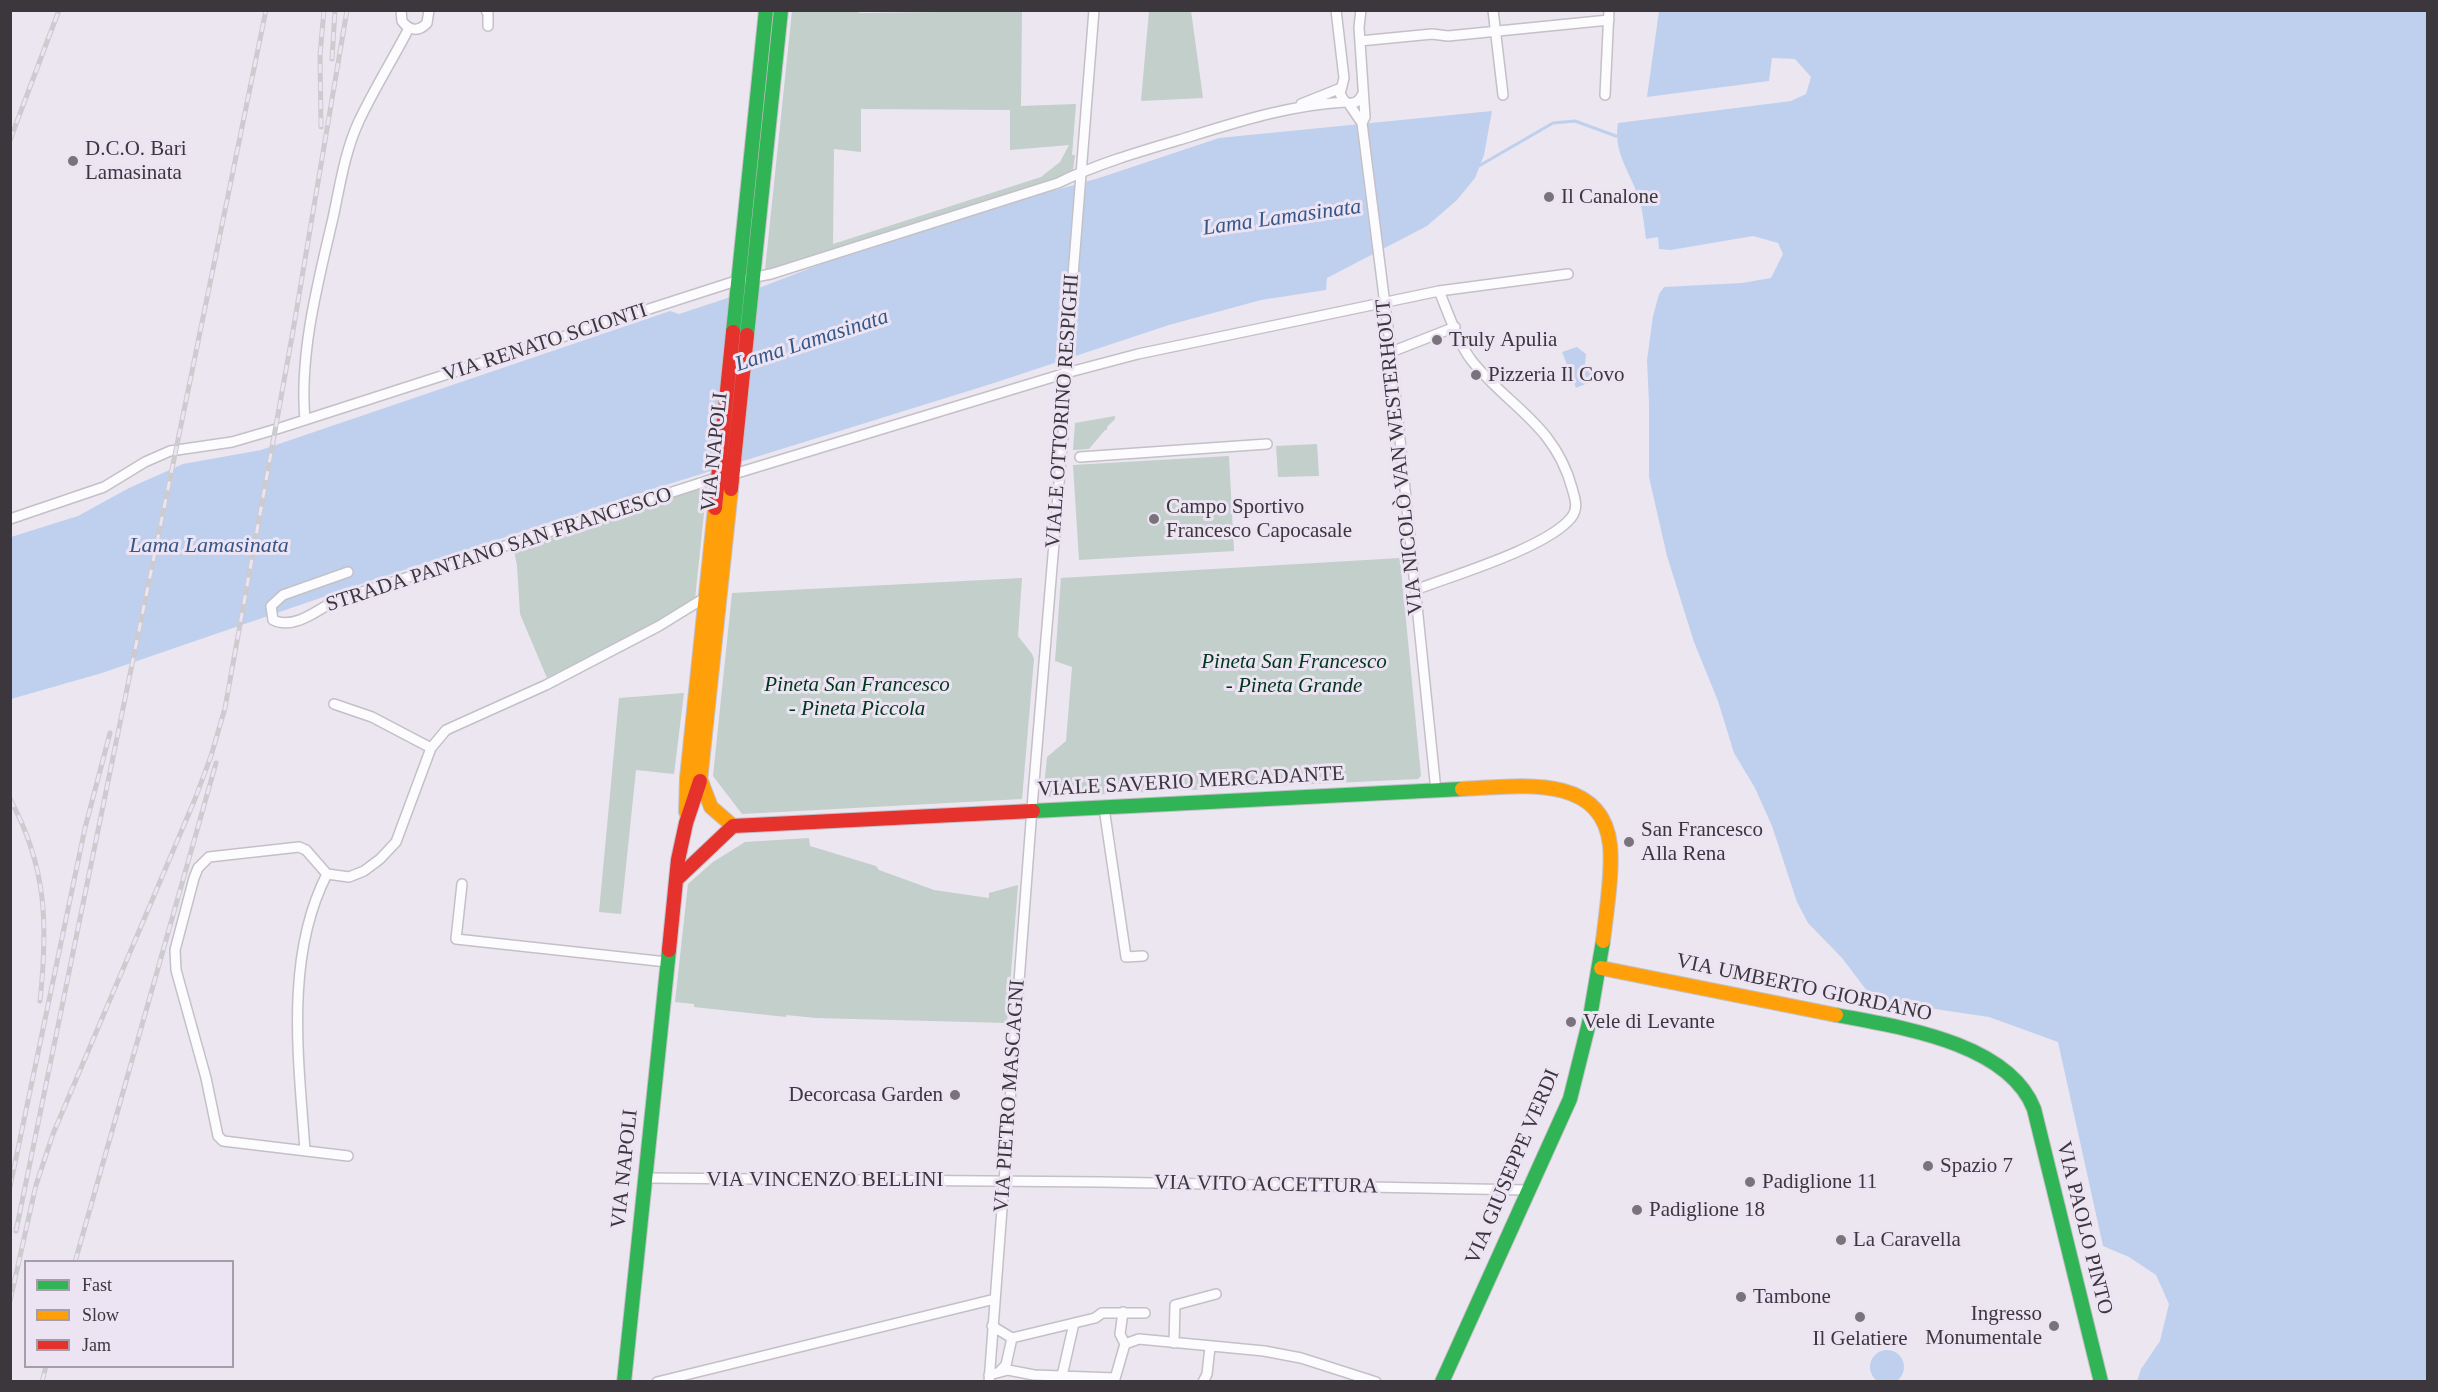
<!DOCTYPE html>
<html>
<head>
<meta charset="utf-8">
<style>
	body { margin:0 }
	#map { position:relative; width:2438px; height:1392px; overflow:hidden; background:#ebe6f0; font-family:Georgia,serif }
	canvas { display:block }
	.frame { position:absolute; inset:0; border:12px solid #3b373d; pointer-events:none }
	.legend { position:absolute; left:24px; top:1260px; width:210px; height:108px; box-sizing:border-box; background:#ece3f3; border:2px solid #a59eaa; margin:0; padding:8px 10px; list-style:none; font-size:18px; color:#3b373d }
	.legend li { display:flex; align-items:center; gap:12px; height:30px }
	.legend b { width:30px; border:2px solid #a59eaa }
</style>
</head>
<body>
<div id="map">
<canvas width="2438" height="1392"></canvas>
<div class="frame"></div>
<ul class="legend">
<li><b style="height:8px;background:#30b455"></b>Fast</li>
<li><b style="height:8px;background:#ff9f0a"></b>Slow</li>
<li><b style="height:8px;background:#e5322d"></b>Jam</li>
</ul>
</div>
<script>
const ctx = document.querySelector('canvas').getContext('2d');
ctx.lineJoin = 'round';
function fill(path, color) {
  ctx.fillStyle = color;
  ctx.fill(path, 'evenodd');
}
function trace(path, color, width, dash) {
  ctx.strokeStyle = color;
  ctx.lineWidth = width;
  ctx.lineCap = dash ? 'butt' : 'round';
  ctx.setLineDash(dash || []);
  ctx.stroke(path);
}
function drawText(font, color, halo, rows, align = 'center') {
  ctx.font = font + ' Georgia,serif';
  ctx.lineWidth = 6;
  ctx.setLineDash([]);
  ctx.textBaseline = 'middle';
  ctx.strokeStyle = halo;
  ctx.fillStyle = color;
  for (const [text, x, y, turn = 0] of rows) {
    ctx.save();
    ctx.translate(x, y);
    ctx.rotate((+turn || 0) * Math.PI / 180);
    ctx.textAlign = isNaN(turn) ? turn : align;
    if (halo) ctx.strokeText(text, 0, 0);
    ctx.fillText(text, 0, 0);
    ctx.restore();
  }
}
const green = new Path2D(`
	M859,10V13L1022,11L1021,106L1076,104L1072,155H1075L1073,170L1066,176L777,269L765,270L792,11ZM861,109L1010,110V150L1069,145L1060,162L1041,177L833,244L834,149L861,152Z
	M1149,11H1191L1203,98L1141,101Z
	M1115,416V419L1107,427V430H1105L1089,449L1073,450L1075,423Z
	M1317,444L1319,476L1278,477L1276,446Z
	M1229,456L1234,551L1079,560L1073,465Z
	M707,484L695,599L658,622L547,678L520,614L517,565L513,547Z
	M1400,558L1421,776L1418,779L1043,797L1047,757L1066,741L1072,667L1055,661L1061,578Z
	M1022,578L1018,636L1032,654L1034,659L1022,799L742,814L713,776L732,593Z
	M684,693L674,774L636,770L621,914L599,912L619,698Z
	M809,838L810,846L876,866L879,870L934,890L989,898V893L1018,885L1007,1023L816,1018L786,1015V1017L694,1007V1004L675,1002L688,884L713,862L745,842Z`);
const water = new Path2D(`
	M1659,11H2427V1381H2137L2141,1369L2160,1341L2169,1304L2156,1275L2129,1257L2103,1246L2058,1042L1989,1017L1874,1000L1842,958L1808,923L1797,902L1772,826L1755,788L1734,753L1718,701L1694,642L1667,556L1649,477V403L1647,360L1653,316L1659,294L1664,287L1742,283L1771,278L1783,254L1778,243L1753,236L1671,250L1659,249L1658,237L1646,239C1644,224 1643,210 1638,196C1629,170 1613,152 1618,123L1791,101L1806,94L1811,77L1795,59L1772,58L1769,81L1647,97Z
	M1492,111L1484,155L1475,178L1457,200L1427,226L1327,278L1326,290L1261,300L1169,325L994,383L653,489L364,583L102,673L11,699V537L78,516L129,488L183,464L261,450L670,311L679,314L764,286L821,264L1045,193L1099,178L1219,138Z
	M1577,347L1586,354L1585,365L1592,374L1590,382L1576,388L1562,352Z
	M1870 1367a17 17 0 1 1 34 0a17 17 0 1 1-34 0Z`);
const stream = new Path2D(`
	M1477,167L1553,123L1575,121L1616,136`);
const street = new Path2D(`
	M401,10L402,21C409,31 419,32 427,23L429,10
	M486,10L488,14V26
	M1336,10L1344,78L1340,94L1345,102C1353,105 1359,102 1362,95
	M1361,10L1359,27L1365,117L1362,123
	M1493,10L1503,95
	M1360,41L1432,34L1448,36L1609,20
	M1605,95L1609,10
	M1301,104L1341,88
	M1349,104L1362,123L1391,352L1436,791
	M1391,352L1455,327
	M305,420C299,354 318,282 333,218C340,185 345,151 359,121C374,89 393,59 409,28
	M1080,457L1267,444
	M734,474L1066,373L1138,354L1439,291L1568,274
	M10,519L104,487L145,462L170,451L232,442L280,428L739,280L771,274L1058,183C1097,164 1138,152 1179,140C1234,123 1288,105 1345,102
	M348,572L283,595L271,606L273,620C293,630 317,611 334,601L719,477
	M1415,590C1454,575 1546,548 1571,518C1579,508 1575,499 1572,488C1555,425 1509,407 1472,361C1458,343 1448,312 1439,291
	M334,704L372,717L431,748
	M1104,808L1126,957L1143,956
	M462,884L456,939L667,962
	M305,1151C299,1061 284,958 327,874
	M348,1156L223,1141L218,1136L206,1078L176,970L175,950L194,878L198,868L209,857L299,847L306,850L327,874L349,877L364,871L380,859L396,842L431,748L446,730L546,685L659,626L706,597
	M646,1178L1101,1182L1528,1190
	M992,1326L1012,1338L1095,1318L1102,1313H1145
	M1174,1343L1175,1305L1216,1294
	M1125,1344L1139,1339L1264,1351L1301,1358L1376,1382
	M1000,1371L1006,1365L1012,1338
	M989,1375L1008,1370L1034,1375L1114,1378
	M1062,1376L1074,1323
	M657,1382L995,1299
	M989,1382L1033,795L1064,423L1066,364L1094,10
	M1114,1382L1125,1344L1120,1334L1123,1312
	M1203,1382L1207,1374L1210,1347`);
const fast = new Path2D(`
	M733,332L766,10
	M747,335L781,10
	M1033,811L1462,789
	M1836,1015C1898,1027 2008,1042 2034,1109L2101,1382
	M624,1382L669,950
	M1442,1382L1570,1099L1589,1023L1603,941`);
const slow = new Path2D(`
	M700,781L731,489
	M701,781L711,807L733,826
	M1462,789C1514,787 1602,771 1610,845C1613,871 1606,914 1603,941
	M686,812L687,778L715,508
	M1601,968L1836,1015`);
const jam = new Path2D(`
	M731,489L747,335
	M715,508L733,332
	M733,826L1033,811
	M676,880L733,826
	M669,950L678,860L686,823L700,781`);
const rail = new Path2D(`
	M332,59L335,10
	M321,127L320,55L324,10
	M10,140L59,10
	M10,799C47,867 48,925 40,1001
	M10,1187L85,828L110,733
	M16,1231L266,10
	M75,1262L216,763
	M10,1301L36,1185L53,1134L195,799L211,756L225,708L293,331L347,10
	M42,1382L46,1366`);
const markers = [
	[73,161,6,"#79747c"],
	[1549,197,6,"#79747c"],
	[1437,340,6,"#79747c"],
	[1476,375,6,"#79747c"],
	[1154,519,6,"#79747c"],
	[1629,842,6,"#79747c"],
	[1571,1022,6,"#79747c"],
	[955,1095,6,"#79747c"],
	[1928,1166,6,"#79747c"],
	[1750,1182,6,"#79747c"],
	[1637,1210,6,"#79747c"],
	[1841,1240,6,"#79747c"],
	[1741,1297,6,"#79747c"],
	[1860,1317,6,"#79747c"],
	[2054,1326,6,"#79747c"]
];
const poiNames = [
	["D.C.O. Bari",85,149],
	["Lamasinata",85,173],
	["Il Canalone",1561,197],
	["Truly Apulia",1449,340],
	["Pizzeria Il Covo",1488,375],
	["Campo Sportivo",1166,507],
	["Francesco Capocasale",1166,531],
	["San Francesco",1641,830],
	["Alla Rena",1641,854],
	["Vele di Levante",1583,1022],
	["Decorcasa Garden",943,1095,"right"],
	["Spazio 7",1940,1166],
	["Padiglione 11",1762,1182],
	["Padiglione 18",1649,1210],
	["La Caravella",1853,1240],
	["Tambone",1753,1297],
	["Ingresso",2042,1314,"right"],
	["Monumentale",2042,1338,"right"],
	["Il Gelatiere",1860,1339,"center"]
];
const streetNames = [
	["VIA RENATO SCIONTI",545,343,-18],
	["VIALE OTTORINO RESPIGHI",1063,411,-86],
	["VIA NAPOLI",715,452,-84],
	["VIA NICOLÒ VAN WESTERHOUT",1400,457,-96],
	["STRADA PANTANO SAN FRANCESCO",499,550,-18],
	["VIALE SAVERIO MERCADANTE",1191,782,-3],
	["VIA UMBERTO GIORDANO",1804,988,12],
	["VIA PIETRO MASCAGNI",1010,1096,-86],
	["VIA GIUSEPPE VERDI",1513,1167,-67],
	["VIA NAPOLI",625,1169,-84],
	["VIA VINCENZO BELLINI",825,1180],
	["VIA VITO ACCETTURA",1266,1185,1],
	["VIA PAOLO PINTO",2084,1228,76]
];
const parkNames = [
	["Pineta San Francesco",1294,662],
	["- Pineta Grande",1294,686],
	["Pineta San Francesco",857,685],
	["- Pineta Piccola",857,709]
];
const waterNames = [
	["Lama Lamasinata",1282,218,-8],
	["Lama Lamasinata",812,341,-18],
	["Lama Lamasinata",209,546]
];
fill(green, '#c2cfca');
fill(water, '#bfd0ef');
trace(stream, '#bfd0ef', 3);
trace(street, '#c4c0c7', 12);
trace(fast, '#c4c0c7', 16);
trace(slow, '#c4c0c7', 16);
trace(jam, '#c4c0c7', 16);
trace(street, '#fcfbfd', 9);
trace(fast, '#30b455', 14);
trace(slow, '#ff9f0a', 14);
trace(jam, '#e5322d', 14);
trace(rail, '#cccbce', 5);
trace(rail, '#ece3f3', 3, [9]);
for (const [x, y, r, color] of markers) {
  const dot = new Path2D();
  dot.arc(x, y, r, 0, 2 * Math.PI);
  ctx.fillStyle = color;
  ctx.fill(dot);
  trace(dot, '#ece3f3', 2);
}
drawText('21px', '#3b373d', '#ece3f3', poiNames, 'left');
drawText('21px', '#3b373d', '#ece3f3', streetNames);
drawText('italic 21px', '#00371c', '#ece3f3', parkNames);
drawText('italic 22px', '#335789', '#ece3f3', waterNames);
</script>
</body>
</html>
